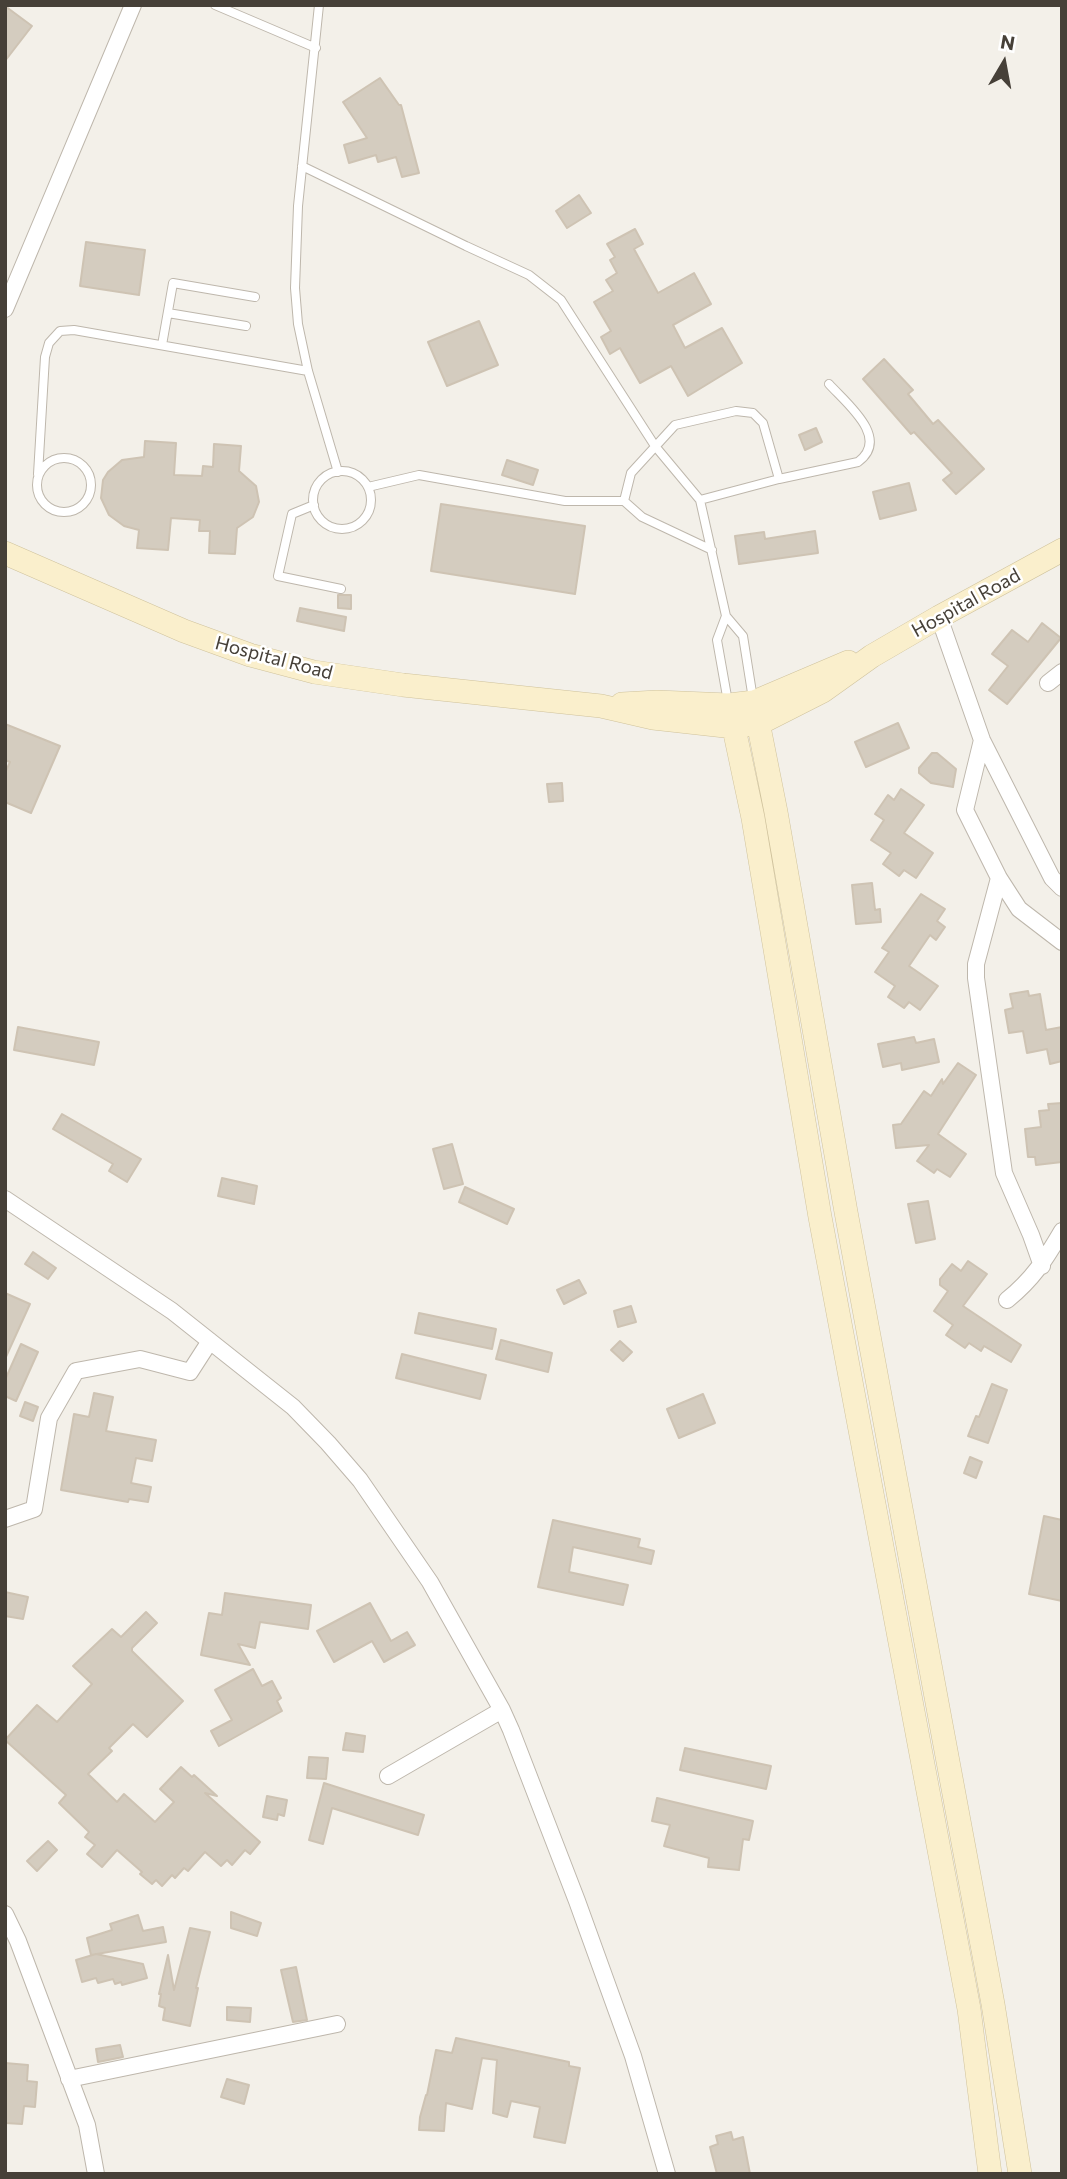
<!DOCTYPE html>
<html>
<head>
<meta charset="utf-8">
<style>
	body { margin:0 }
	#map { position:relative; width:1067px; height:2179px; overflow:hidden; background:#f3f0e9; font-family:Commissioner,sans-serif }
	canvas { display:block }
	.frame { position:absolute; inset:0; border:7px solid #464038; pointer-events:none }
	.north { position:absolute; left:969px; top:28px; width:70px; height:70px; -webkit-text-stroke:5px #fff; paint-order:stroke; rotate:10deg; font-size:19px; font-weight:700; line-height:28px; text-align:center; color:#464038 }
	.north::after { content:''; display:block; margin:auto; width:24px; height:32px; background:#464038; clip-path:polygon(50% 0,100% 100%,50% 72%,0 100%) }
</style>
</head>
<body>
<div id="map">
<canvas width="1067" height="2179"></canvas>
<div class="frame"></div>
<div class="north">N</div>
</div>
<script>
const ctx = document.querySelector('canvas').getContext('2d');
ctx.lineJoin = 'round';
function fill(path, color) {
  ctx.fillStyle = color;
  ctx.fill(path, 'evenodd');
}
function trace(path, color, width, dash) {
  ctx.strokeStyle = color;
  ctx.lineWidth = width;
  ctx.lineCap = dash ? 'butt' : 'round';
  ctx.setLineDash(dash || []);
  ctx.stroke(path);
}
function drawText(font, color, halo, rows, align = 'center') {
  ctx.font = font + ' Commissioner,sans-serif';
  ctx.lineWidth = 5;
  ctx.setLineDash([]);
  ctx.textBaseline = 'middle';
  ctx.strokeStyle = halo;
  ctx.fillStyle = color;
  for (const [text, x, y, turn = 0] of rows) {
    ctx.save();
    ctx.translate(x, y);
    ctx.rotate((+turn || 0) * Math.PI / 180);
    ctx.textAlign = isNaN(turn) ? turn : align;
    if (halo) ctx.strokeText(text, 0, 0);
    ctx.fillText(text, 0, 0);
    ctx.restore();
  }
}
const building = new Path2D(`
	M5,6L32,26L5,61Z
	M380,78L399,105H401L419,173L402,177L396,157L378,162L376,155L349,163L344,145L367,138L343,102Z
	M579,195L591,213L567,228L556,211Z
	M635,229L643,244L634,249L658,293L694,273L711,304L673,325L685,348L722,328L742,363L688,396L671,366L640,383L620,348L610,354L601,337L611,331L594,302L613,291L606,280L617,273L610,260L615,257L607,244Z
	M86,242L145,250L139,295L80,286Z
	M479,321L498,365L447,386L428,342Z
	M884,359L913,390L908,394L933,424L938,420L984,469L956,494L943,480L952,473L914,432L911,434L863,379Z
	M816,428L822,442L805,450L799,435Z
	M145,441L176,443L174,475L202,476L203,466L213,467L214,444L241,446L239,471L256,486L259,502L253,517L237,528L235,554L209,553L210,531H199L200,520L171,518L168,550L137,548L139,530L124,526L109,515L101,498L103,480L108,472L122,460L144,457Z
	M507,460L538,470L533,485L502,475Z
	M909,483L916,510L880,519L873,492Z
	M441,504L585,526L575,594L431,571Z
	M815,531L818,553L739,564L735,536L764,532L765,539Z
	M338,595H351V609L338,608Z
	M300,608L346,617L344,631L297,621Z
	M1042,623L1061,638L1007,704L989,690L1008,666L992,654L1012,630L1028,642Z
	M898,723L909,748L866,767L855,742Z
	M5,724L60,746L31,813L5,802V773L10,762L5,760Z
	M932,753H937L956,769L953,787L931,783L919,773V768Z
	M562,783L563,801L549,802L547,784Z
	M901,789L924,805L904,833L933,853L916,878L904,870L899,876L883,864L891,853L871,840L884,820L875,814L888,795L894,800Z
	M872,883L875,910L880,909L881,922L856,924L852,885Z
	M921,894L945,909L937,921L945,927L936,940L930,935L909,966L938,986L920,1010L909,1002L904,1008L888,997L895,986L875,972L889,952L882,948Z
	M1028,991L1029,996L1040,994L1046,1030L1062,1027V1061L1050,1064L1047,1049L1027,1053L1023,1031L1009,1033L1005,1010L1013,1008L1010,994Z
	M18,1027L99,1042L94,1065L14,1050Z
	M914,1037L916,1043L934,1039L939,1062L902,1070L901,1063L883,1067L878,1044Z
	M958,1063L976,1075L938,1134L966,1154L950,1177L937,1169L934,1173L917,1161L929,1145L896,1148L893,1125L901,1124L924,1091L931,1096L942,1079L943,1084Z
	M1062,1103V1162L1036,1165L1035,1157H1028L1025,1129L1041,1127L1039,1111L1049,1110L1048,1104Z
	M62,1114L141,1159L127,1182L109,1171L113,1164L53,1129Z
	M452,1144L463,1184L444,1189L433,1149Z
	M222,1178L257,1186L254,1204L218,1196Z
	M465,1187L514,1209L507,1224L459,1202Z
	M928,1201L935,1239L916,1243L908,1204Z
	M33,1252L56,1268L48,1279L25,1264Z
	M968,1261L987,1274L963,1306L1021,1345L1011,1362L984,1346L981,1351L969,1343L965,1348L946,1335L953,1325L934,1311L948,1291L940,1285V1279L952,1264L961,1271Z
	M579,1280L586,1293L564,1304L557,1290Z
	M5,1293L30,1304L5,1359Z
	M631,1306L636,1322L618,1327L614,1311Z
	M419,1313L496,1329L492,1349L415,1333Z
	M501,1340L552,1353L548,1372L496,1359Z
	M620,1341L632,1352L623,1361L611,1350Z
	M21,1344L38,1352L16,1401L5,1396V1380Z
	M402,1354L486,1375L480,1399L396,1378Z
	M992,1384L1007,1390L988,1443L968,1436L976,1416L979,1417Z
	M94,1393L113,1397L106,1431L156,1440L152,1461L136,1458L131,1483L151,1487L148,1502L129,1499L128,1502L61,1490L74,1414L89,1417Z
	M703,1394L715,1423L679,1438L667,1409Z
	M25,1402L38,1407L33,1421L20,1416Z
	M970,1457L982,1462L976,1478L964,1473Z
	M1044,1516L1062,1520V1601L1029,1594Z
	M553,1520L640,1539L638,1547L654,1551L651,1564L573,1547L569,1572L628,1585L623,1605L538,1587Z
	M5,1592L28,1597L23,1619L5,1616Z
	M225,1593L311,1605L308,1629L260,1622L255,1648L238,1644L250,1665L201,1655L209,1613L222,1615Z
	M370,1603L391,1641L407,1632L415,1645L384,1662L372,1641L334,1662L317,1631Z
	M146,1612L157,1623L132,1648V1651L183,1701L147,1737L133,1724L109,1748L112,1751L88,1774L117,1802L124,1794L155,1822L174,1802L160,1789L181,1767L192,1777L194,1775L217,1796L205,1793L260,1842L250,1854L245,1850L232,1865L227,1860L221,1866L205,1852L188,1871L184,1868L175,1878L172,1875L162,1886L156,1880L152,1884L140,1874L142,1872L117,1850L102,1867L87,1854L95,1845L85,1837L89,1832L59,1803L66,1795L5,1740L37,1705L57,1722L92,1684L73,1666L112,1629L121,1637Z
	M253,1669L262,1686L272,1681L281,1698L277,1701L282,1711L219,1746L211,1731L232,1720L215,1690Z
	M346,1733L365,1736L363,1752L343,1750Z
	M685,1748L771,1766L766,1789L680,1770Z
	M309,1757L328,1758L326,1779L307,1778Z
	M324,1783L424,1815L418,1835L332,1808L323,1844L309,1840Z
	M267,1796L287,1800L284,1816L278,1814L277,1820L263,1817Z
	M657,1798L753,1821L749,1840L743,1839L739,1870L708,1867L709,1858L664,1846L670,1825L652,1821Z
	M48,1841L57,1850L37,1871L27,1861Z
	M231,1912L261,1923L257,1936L231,1928Z
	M138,1915L143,1931L163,1927L166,1942L91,1955L87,1938L112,1930L110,1924Z
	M190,1928L210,1932L196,1988H198L190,2026L163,2020L165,2008L159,2006L161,1994H159L168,1955L174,1990Z
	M96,1954L143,1964L147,1978L122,1985L121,1982L115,1984L113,1979L98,1983L96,1978L82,1982L76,1960Z
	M296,1967L307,2020L293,2022L281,1970Z
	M227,2007L251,2008L250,2022L227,2020Z
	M456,2038L569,2062V2066L580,2068L565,2143L534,2137L540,2107L511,2101L507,2117L493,2113L497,2060L482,2058L472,2109L446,2103L444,2131L419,2130L420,2117L426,2095H427L436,2050L452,2053Z
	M120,2045L123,2057L98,2062L96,2049Z
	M5,2063L28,2065L27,2081L37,2082L35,2107L24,2106L22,2124L5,2123Z
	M227,2079L249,2085L244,2104L221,2097Z
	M731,2132L733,2140L743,2137L750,2174H717L710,2147L718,2144L716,2136Z`);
const lane = new Path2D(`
	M215,5L316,48
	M319,5L298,206L295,288L298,324L308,371L338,472
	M302,166L466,246L529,275L561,300L655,446L700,500L726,616L743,636L753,699
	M168,313L246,326
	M162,345L173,283L255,297
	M37 485a27 27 0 1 1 54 0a27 27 0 1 1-54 0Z
	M313 500a29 29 0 1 1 58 0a29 29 0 1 1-58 0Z
	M38,474L45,357L49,343L60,331L74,330L308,371
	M368,487L419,475L565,501H624L642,517L712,550
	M700,500L779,479L858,462C891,438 846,403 829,384
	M624,501L631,473L675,425L736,411L753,413L763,423L779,479
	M314,505L292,514L278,576L341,589
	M726,616L717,640L728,702`);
const street = new Path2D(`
	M5,309L133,5
	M939,617L982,740L1052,878L1062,888
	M1048,683L1062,672
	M982,740L965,810L999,878L1019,909L1062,942
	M999,878L976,964V978L1004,1173L1031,1235L1042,1266
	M5,1199L172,1311L293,1407L328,1443L360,1480L430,1582L502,1710L511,1730L577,1901L633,2056L667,2174
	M1007,1300C1033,1279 1045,1260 1062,1231
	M5,1519L34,1509L49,1418L76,1371L140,1359L190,1372L210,1341
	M388,1776L502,1710
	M5,1914L18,1941L87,2125L96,2174
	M69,2079L337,2024`);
const secondary = new Path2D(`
	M5,553L184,631L250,655L314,672L403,685L601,706L653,718L734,727L760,723L823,691L872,656L939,617L1062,550
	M754,702L776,812L846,1212L993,2004L1020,2174
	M622,704L657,702L729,705L754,702L848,662
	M729,705L753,818L820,1217L969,2009L990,2174`);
const streetNames = [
	["Hospital Road",966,603,-29],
	["Hospital Road",274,658,15]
];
fill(building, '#d4ccbf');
trace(building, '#cec3b3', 2);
trace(lane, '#beb7ac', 10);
trace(street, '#beb7ac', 18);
trace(secondary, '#cfc29c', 24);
trace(lane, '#fff', 8);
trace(street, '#fff', 16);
trace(secondary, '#faefcc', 23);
drawText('19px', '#464038', '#fff', streetNames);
</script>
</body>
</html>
